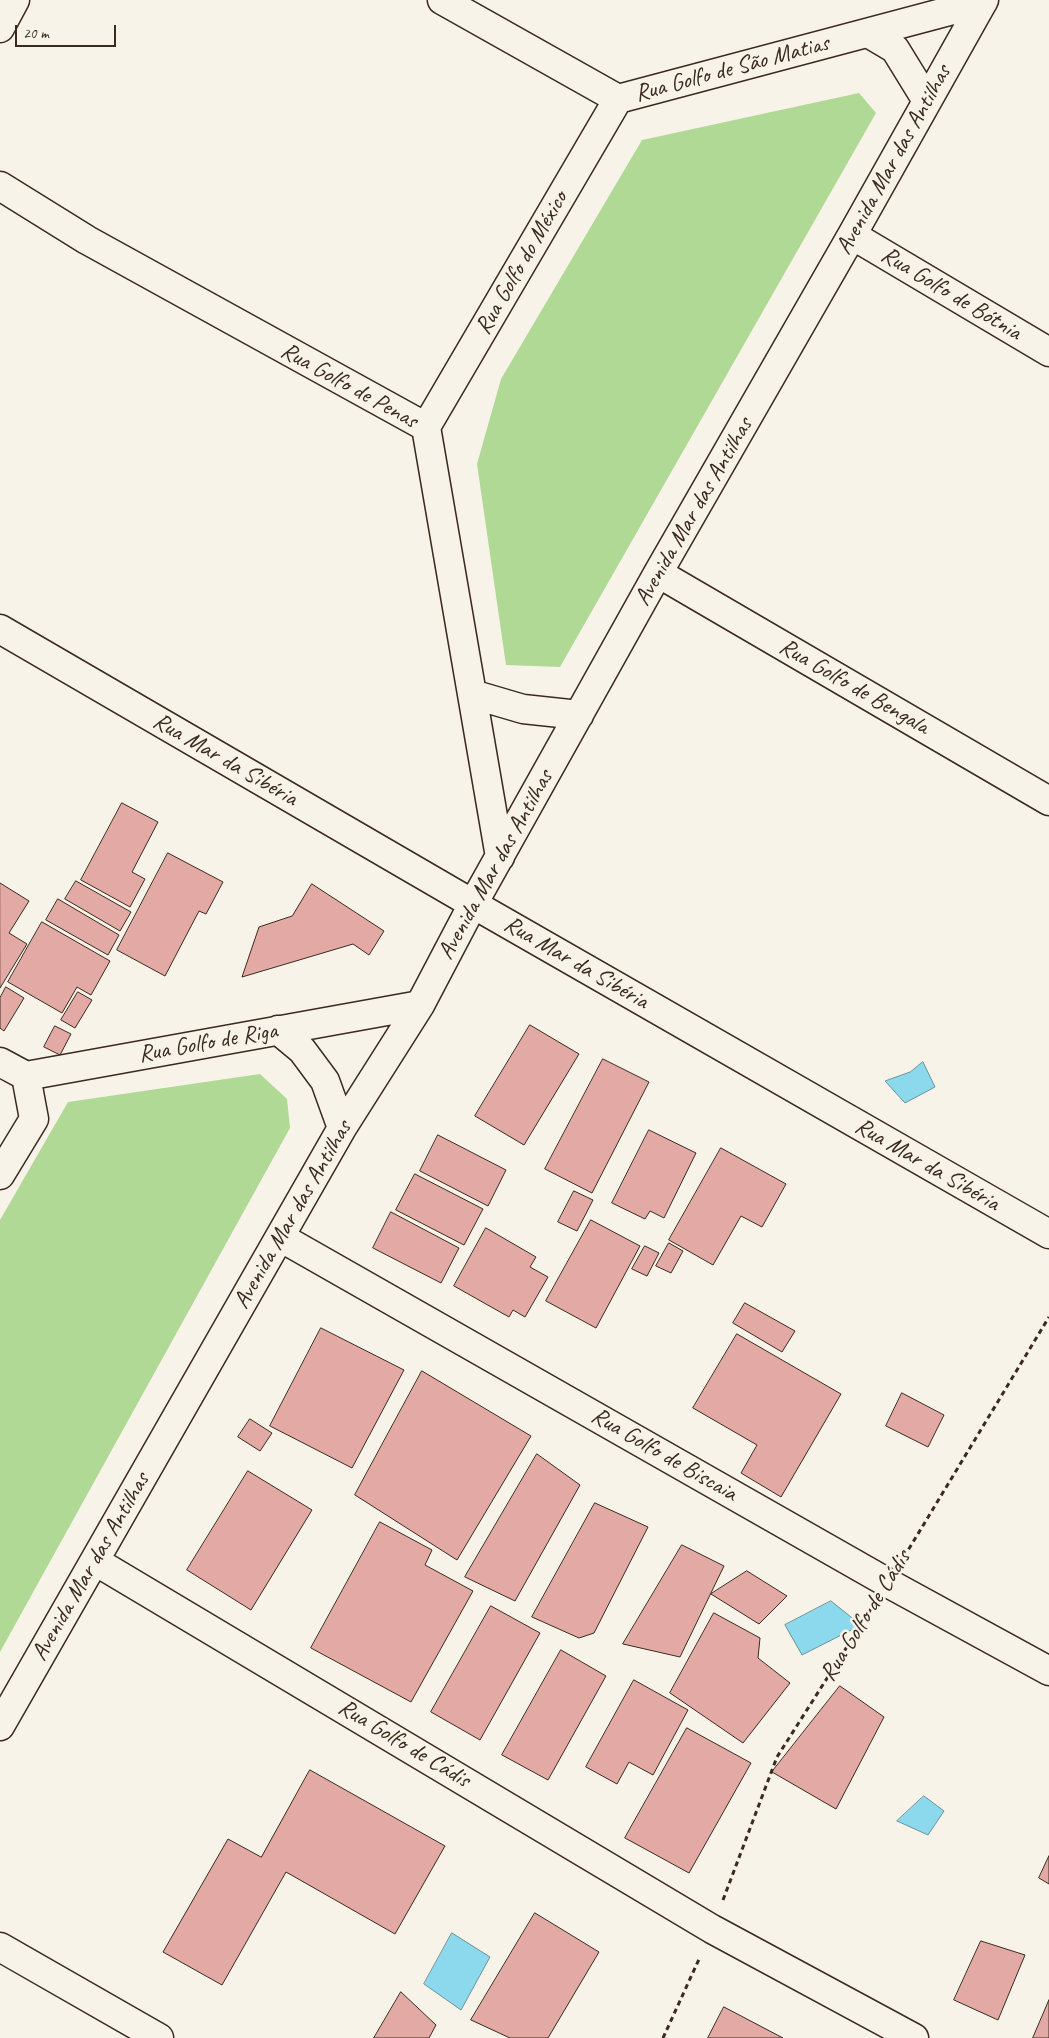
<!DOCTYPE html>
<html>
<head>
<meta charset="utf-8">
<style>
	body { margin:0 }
	#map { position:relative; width:1049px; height:2038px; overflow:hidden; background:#f7f3e8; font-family:Caveat,sans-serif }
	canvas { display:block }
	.scale { position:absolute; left:15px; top:25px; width:101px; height:22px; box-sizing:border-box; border:2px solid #3b2a1e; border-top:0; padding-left:6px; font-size:15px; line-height:18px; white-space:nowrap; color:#3b2a1e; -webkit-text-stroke:4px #f7f3e8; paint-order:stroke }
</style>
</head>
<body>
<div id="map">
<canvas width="1049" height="2038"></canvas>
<div class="scale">20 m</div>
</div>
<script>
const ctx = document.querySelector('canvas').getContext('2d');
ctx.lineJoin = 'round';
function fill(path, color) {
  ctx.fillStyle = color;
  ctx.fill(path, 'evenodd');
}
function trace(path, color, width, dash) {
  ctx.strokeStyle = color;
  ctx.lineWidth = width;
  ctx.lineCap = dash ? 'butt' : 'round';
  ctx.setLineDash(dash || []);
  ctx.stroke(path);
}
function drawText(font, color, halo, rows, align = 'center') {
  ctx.font = font + ' Caveat,sans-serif';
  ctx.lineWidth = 5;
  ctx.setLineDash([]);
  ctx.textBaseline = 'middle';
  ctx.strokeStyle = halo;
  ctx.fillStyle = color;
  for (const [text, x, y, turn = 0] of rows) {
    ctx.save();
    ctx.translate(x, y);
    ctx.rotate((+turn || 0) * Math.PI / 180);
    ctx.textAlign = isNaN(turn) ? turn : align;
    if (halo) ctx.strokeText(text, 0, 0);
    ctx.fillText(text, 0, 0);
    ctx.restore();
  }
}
const green = new Path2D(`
	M859,93L876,113L560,667L506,665L477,464L501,379L642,140Z
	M260,1074L287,1099L290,1128L0,1652V1220L68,1102Z`);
const water = new Path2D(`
	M923,1062L935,1087L905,1103L885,1081L910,1072Z
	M831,1601L861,1625L802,1655L785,1625Z
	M924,1796L944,1811L928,1835L897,1821Z
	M452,1933L490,1957L461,2010L424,1984Z`);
const building = new Path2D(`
	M122,803L158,822L132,872L145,879L130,907L81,880Z
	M168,853L223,882L206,914L199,911L165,976L117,950Z
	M76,881L131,912L120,931L65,899Z
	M0,883L29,901L9,933L27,944L0,988Z
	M312,884L384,931L369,955L353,944L242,977L259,927L292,916Z
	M58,899L119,935L108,955L46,920Z
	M42,922L110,961L91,995L77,987L62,1013L8,982Z
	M6,987L24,998L4,1031L0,1028V998Z
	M78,992L92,1000L75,1028L61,1020Z
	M530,1025L579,1054L524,1145L475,1116Z
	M55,1026L71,1034L60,1055L44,1047Z
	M603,1059L649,1082L592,1193L545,1169Z
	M649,1130L696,1153L664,1218L650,1211L645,1219L612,1203Z
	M438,1135L506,1170L488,1206L420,1171Z
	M721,1148L786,1184L762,1227L741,1216L713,1265L669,1240Z
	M415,1174L483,1209L464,1245L396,1210Z
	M574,1191L593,1200L577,1231L558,1222Z
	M391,1212L459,1248L441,1283L373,1248Z
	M591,1220L640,1246L596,1328L546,1301Z
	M486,1228L536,1257L530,1267L548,1277L525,1317L513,1310L509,1317L454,1286Z
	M669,1243L683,1251L671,1273L656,1266Z
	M645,1246L659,1253L647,1276L632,1269Z
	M745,1303L795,1331L782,1352L733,1323Z
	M321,1328L404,1370L352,1468L270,1426Z
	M737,1334L841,1394L781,1497L741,1473L757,1445L693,1408Z
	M422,1371L531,1436L457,1560L355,1495Z
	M902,1393L944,1415L928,1447L886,1426Z
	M250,1419L272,1433L260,1451L238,1437Z
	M537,1454L580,1485L515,1601L465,1577Z
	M248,1471L312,1510L251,1610L187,1570Z
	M595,1503L648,1527L594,1633L579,1638L532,1617Z
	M380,1522L432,1550L425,1565L473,1591L411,1702L311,1648Z
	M682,1545L724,1566L680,1657L623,1644Z
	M747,1571L787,1596L759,1624L711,1594Z
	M491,1606L540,1633L480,1740L431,1712Z
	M714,1613L760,1638L758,1658L790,1683L743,1743L670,1693Z
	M561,1650L606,1676L548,1780L502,1755Z
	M634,1680L688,1710L653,1775L629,1762L617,1784L586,1767Z
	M840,1686L884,1717L836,1809L772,1772Z
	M687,1728L751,1763L689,1873L625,1838Z
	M310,1770L445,1846L395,1934L286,1872L222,1985L163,1952L228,1839L261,1857Z
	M1049,1856V1884L1039,1878Z
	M535,1913L599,1952L548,2038H510L471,2020Z
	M981,1941L1025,1955L998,2020L954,2000Z
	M401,1992L436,2025L429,2038H374Z
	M1049,2000V2038H1033Z
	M724,2007L783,2038H708Z`);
const path = new Path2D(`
	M904,1557L1049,1317
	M723,1900L777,1757L871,1609
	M663,2038L700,1957`);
const street = new Path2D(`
	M442,0L618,99L983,2
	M868,33L895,49L927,101
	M0,186L87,240L426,427L500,857
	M852,235L1049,352
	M426,427L618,99
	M658,573L1049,801
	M0,629L473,904L1049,1234
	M472,694L523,709L579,715
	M278,1030L302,1050L325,1081L342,1128
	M0,1062L26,1076L420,1005
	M0,1175L34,1119L26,1076
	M280,1237L888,1583L1049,1671
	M95,1561L712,1929L914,2038
	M0,1726L342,1128L420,1005L473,904L658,573L852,235L984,0
	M0,1947L159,2038`);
const secondary = new Path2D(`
	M0,28L15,0`);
const streetNames = [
	["Rua Golfo de São Matias",732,69,-15],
	["Avenida Mar das Antilhas",894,160,-61],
	["Rua Golfo do México",522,263,-60],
	["Rua Golfo de Bótnia",951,294,31],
	["Rua Golfo de Penas",349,386,29],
	["Avenida Mar das Antilhas",694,512,-60],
	["Rua Golfo de Bengala",854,687,30],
	["Rua Mar da Sibéria",225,760,30],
	["Avenida Mar das Antilhas",496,865,-61],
	["Rua Mar da Sibéria",576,963,30],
	["Rua Golfo de Riga",208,1043,-10],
	["Rua Mar da Sibéria",927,1165,30],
	["Avenida Mar das Antilhas",293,1215,-60],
	["Rua Golfo de Biscaia",664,1455,30],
	["Avenida Mar das Antilhas",91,1567,-60],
	["Rua Golfo de Cádis",866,1616,-58],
	["Rua Golfo de Cádis",404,1744,31]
];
fill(green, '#b0d995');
fill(water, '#8cd8ec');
trace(water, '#6c929a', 1);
fill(building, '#e3a9a4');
trace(building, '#3b2a1e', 1);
trace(street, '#3b2a1e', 31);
trace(secondary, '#3b2a1e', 31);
trace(path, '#3b2a1e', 3, [5, 4]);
trace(street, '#f7f3e8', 28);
trace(secondary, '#f7f3e8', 28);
drawText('24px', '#3b2a1e', '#f7f3e8', streetNames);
</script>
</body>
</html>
